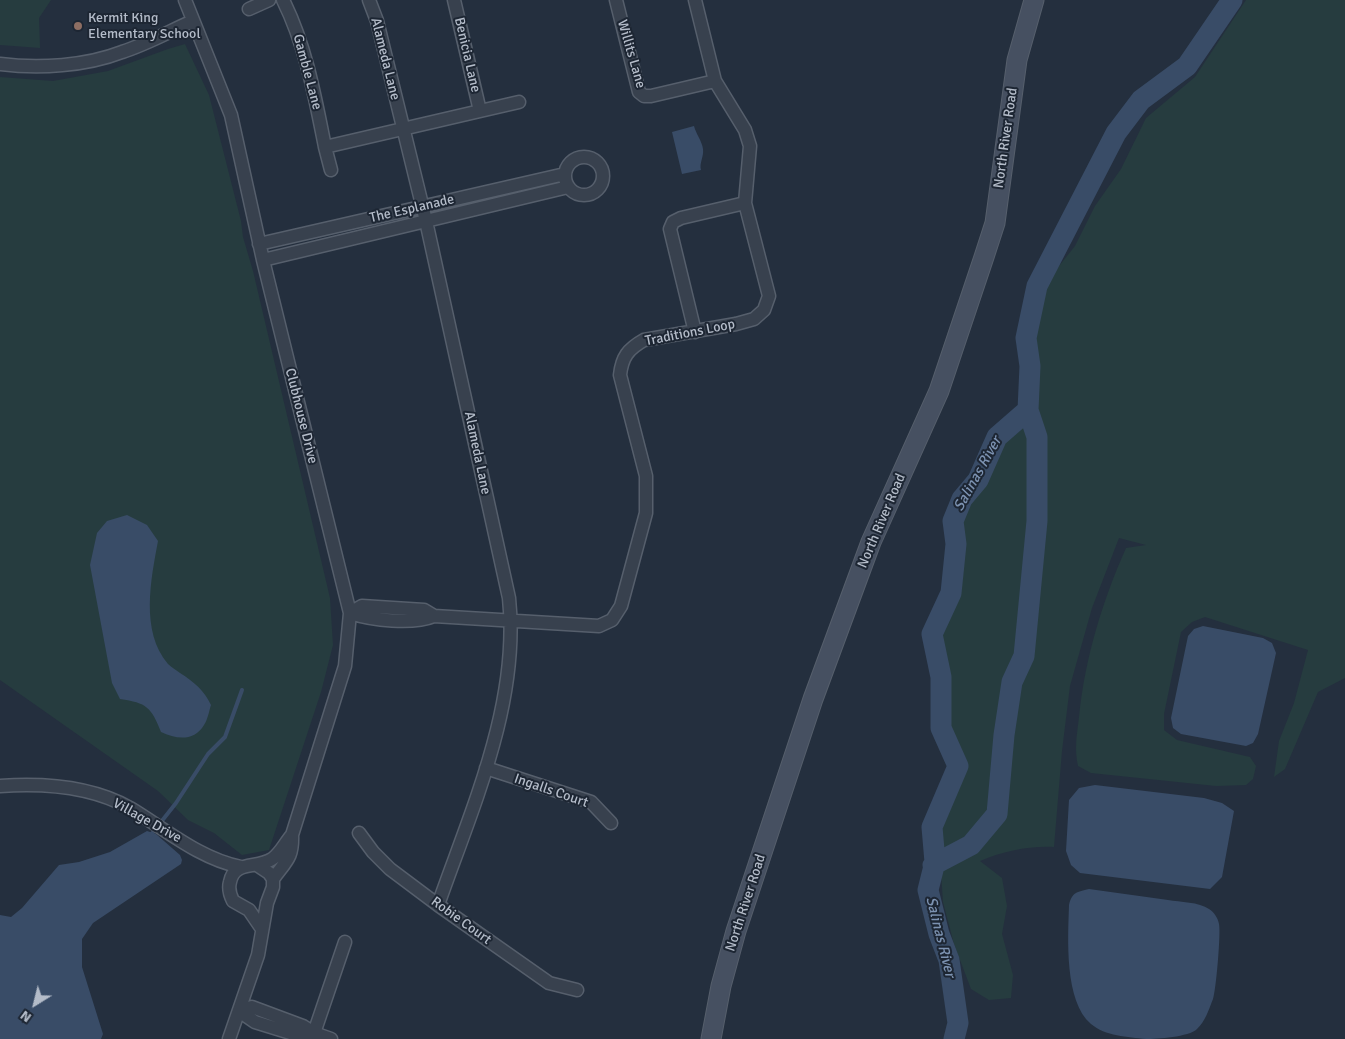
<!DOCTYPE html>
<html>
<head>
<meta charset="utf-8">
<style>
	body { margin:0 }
	#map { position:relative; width:1345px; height:1039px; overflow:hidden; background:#242f3e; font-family:Signika,sans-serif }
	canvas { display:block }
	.north { position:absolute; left:10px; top:979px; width:50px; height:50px; -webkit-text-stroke:4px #1d2633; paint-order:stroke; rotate:216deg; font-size:14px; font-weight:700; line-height:20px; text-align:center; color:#b4bcc9 }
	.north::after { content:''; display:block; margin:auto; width:18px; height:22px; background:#b4bcc9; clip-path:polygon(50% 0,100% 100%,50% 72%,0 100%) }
</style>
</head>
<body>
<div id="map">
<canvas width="1345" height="1039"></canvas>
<div class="north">N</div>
</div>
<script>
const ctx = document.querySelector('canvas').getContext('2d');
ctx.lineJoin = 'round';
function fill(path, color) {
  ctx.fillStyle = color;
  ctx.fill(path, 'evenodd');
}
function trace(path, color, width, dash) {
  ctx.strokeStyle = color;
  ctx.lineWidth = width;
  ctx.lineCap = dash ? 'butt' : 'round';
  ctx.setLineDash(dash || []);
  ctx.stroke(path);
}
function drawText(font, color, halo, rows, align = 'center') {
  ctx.font = font + ' Signika,sans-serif';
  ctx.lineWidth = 4;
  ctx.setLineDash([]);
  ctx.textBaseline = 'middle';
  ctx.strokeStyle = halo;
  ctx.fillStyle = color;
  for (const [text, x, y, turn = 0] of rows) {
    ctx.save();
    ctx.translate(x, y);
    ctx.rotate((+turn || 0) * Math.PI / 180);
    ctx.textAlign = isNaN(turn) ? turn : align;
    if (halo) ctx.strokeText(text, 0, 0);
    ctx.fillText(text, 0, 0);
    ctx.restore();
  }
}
const green = new Path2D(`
	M0,0H51L39,18L40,48L0,45Z
	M1246,0H1345V678L1318,692L1285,769L1274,777L1279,741L1294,703L1308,650L1205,617L1192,622L1181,632L1164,714V730L1177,740L1250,757L1256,766L1253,779L1246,785L1216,786L1091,773L1078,766C1074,749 1077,734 1079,717C1085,658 1102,602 1126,548L1146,545L1119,538L1092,608L1070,686L1062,751L1054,847C1028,846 1004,851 980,861L1002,878L1007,906L1002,934L1013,975L1011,998L989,1000L971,989L954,944L943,902L938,827L963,763L949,727L947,671L939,633L957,584L961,544L958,525L965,505L985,479L994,454L1011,432L1032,416L1035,387V357L1033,335L1043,286L1075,246L1095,206L1121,169L1146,118L1195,77Z
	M185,44L209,95L241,221L243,237L253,271L330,598L333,645L321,692L269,850L242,855L214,833L188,820L158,791L0,680V77L53,81L108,71L168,49Z`);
const water = new Path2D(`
	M694,126C696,134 702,141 703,149C704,157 699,163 701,170L682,174L672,132Z
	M127,515L147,525L158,541C151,579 140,631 168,664C171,667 176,670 180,673C194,682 204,690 211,705C209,711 208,719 204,725C194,742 176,739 161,732C151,707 147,703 120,699L112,683L90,565L97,533L107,521Z
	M1203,626L1263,638L1272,643L1276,653L1258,734L1253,743L1246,746L1181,734L1173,728L1171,718L1188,636L1194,629Z
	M1095,785L1204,798L1222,803L1234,811L1222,877L1210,889L1080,873L1071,865L1066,851L1069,800L1079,788Z
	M147,831L156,834L180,855L182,860L181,864L93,923L82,939V967L103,1034L101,1039H0V915L11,917L22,908L59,865L79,862L110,852Z
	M1089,889C1115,893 1142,896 1168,900C1180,902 1199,902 1209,909C1214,912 1218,918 1219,924C1221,933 1216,990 1213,999C1209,1009 1205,1022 1197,1029C1189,1037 1157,1039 1146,1039C1128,1037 1105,1036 1091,1024C1064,1001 1068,938 1069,905C1072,892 1077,892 1089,889Z`);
const stream = new Path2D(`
	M150,836L176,803L208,754L225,737L242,690`);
const river = new Path2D(`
	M933,865L971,845L997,814L1004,735L1012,682L1024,656L1037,521V437L1028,410
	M954,1039L958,1023L949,960L939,934L928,890L935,862L932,827L958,766L941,728V677L932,634L951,593L956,544L953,521L962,499L978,480L997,437L1028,410L1030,366L1026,338L1037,286L1116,133L1141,100L1187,66L1232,0`);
const minor = new Path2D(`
	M185,0L231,115L263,260L350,613L345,666L292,835C293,858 286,861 273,879
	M283,0C306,46 315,97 325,147L480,111L454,0
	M369,0L377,21L426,221L509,598C520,703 472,808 438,905
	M616,0L639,92L644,96H651L715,81
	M249,9L269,0
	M0,64C39,69 86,66 122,52C147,44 170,31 193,21
	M480,111L519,102
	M325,147L331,170
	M565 176a19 19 0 1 1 38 0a19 19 0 1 1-38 0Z
	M259,244L565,174
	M263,260L568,187
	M695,332L670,229L673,222L681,218L745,203
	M350,613C372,620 412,625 434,616L599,626L612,620L621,606L646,513V476L620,375C622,357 628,349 644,340L736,324L754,319L764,310L769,296L745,203L750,146L745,130L715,81L695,0
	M350,613L362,606L424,610L434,616
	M486,768L591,802L611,823
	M0,786C43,783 91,786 130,808C165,829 200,859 241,867
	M359,833L373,852L390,869L438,905L549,983L577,990
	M262,929L249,910L233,901C230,895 228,889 230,882C234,860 257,869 272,859C280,854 285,843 292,835
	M239,1011L252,1007L303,1026L314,1033L331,1039
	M239,1011L255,1022L300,1036L314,1033
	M229,1039L258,955L267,903L273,887V879L269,873L257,865
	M312,1039L345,942`);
const secondary = new Path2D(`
	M711,1039L721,986L736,931L813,699L871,542L939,391L984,257L995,223L1017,60L1034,0`);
const markers = [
	[78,26,5,"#8d6e63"]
];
const poiNames = [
	["Kermit King",88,18],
	["Elementary School",88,34]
];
const streetNames = [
	["Willits Lane",631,54,74],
	["Benicia Lane",467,55,77],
	["Alameda Lane",385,59,76],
	["Gamble Lane",307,72,75],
	["North River Road",1006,138,-82],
	["The Esplanade",412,209,-13],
	["Traditions Loop",690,333,-11],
	["Clubhouse Drive",301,416,76],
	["Alameda Lane",477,453,78],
	["North River Road",882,521,-67],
	["Ingalls Court",551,791,19],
	["Village Drive",147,821,29],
	["North River Road",746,903,-72],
	["Robie Court",461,921,36]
];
const waterNames = [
	["Salinas River",978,474,-61],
	["Salinas River",940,937,76]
];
fill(green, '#263c3f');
fill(water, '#394c67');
trace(stream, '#394c67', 4);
trace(river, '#394c67', 21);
trace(minor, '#565f6c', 15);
trace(secondary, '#565f6c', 21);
trace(minor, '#38414e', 12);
trace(secondary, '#465061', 19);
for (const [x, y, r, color] of markers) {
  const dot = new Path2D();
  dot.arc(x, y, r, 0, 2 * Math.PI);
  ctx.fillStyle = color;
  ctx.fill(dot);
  trace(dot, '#1d2633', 2);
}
drawText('14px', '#b4bcc9', '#1d2633', poiNames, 'left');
drawText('14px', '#b4bcc9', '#1d2633', streetNames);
drawText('italic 15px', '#7c92b1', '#1d2633', waterNames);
</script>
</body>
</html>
